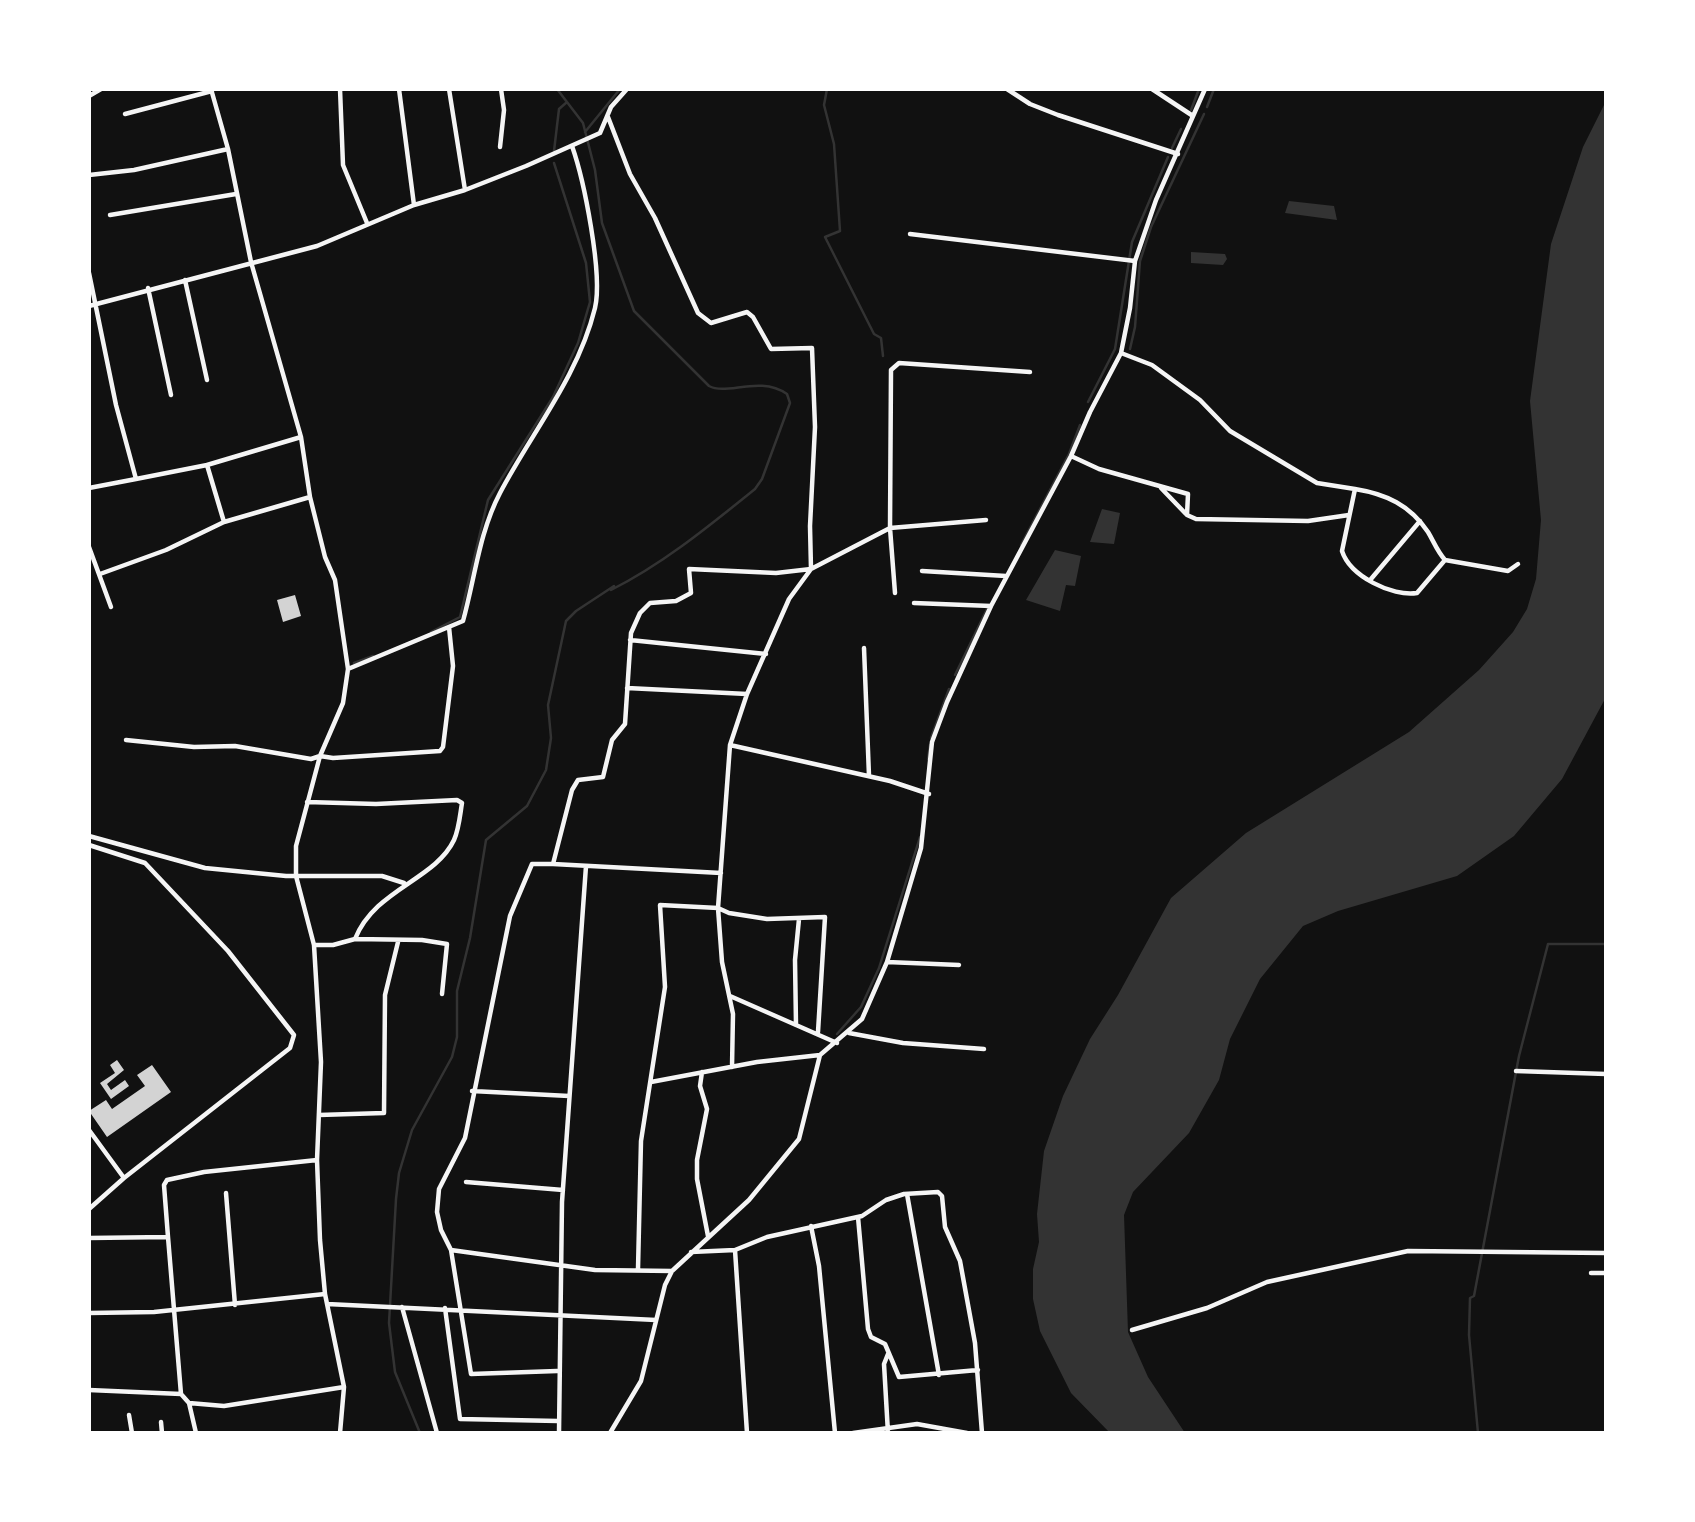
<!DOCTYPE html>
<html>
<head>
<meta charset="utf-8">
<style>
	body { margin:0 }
	#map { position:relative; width:1695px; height:1522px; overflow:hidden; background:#111; font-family:"Titillium Web",sans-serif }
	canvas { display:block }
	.frame { position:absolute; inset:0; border:91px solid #fff; pointer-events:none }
</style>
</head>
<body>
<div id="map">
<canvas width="1695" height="1522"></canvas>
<div class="frame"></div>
</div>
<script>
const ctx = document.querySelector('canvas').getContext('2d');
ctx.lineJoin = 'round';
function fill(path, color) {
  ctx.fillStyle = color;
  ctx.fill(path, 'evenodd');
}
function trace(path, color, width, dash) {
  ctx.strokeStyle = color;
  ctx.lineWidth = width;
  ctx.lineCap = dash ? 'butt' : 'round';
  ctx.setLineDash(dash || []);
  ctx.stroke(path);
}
const water = new Path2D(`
	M1606,101V697L1562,779L1514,836L1457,876L1338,911L1303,926L1260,979L1230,1039L1219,1080L1189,1133L1133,1192L1124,1215L1128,1332L1148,1377L1185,1433H1110L1071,1393L1040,1331L1033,1299V1269L1039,1242L1037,1214L1044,1151L1063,1096L1090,1039L1118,995L1171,898L1246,833L1409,732L1479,670L1513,632L1527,609L1536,579L1541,520L1530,401L1551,244L1583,147Z
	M1289,201L1334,206L1337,220L1285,213Z
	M1191,252L1225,254L1227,259L1223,265L1191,263Z
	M1102,509L1120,513L1114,544L1090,542Z
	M1055,550L1081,556L1075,586L1066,585L1060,611L1026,600Z`);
const stream = new Path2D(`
	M827,89L824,105L834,144L840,231L825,237L874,334L881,338L883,356
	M1207,107L1214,89
	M1191,110L1199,89
	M585,132L620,89
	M1172,148L1181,129
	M554,151L559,109L567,102
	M1130,349L1135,327L1140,261L1151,227L1204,114
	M1088,402L1115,349L1132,242L1168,157
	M1021,545L1069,454L1080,425
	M431,632L460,617L488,500L553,397L578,343L590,302L586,263L554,163
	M354,663L373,656
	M955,675L987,609
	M931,738L949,689
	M928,759L930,745
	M837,1034L861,1007L879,968L920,837
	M420,1433L395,1372L389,1323L396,1199L399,1173L412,1130L452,1057L457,1037V991L470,938L486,840L527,806L546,770L551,738L548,705L566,621L576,611L614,586L611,590C663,564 709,526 755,489L762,479L790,403L787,394C759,375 727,396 709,386L634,311L602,223L595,170L583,123L557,89
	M1478,1433L1469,1335L1470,1298L1474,1296L1519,1056L1548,944H1606`);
const building = new Path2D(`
	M295,595L301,616L283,622L277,600Z
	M117,1060L124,1070L107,1084L111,1090L125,1080L129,1086L111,1099L100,1083L115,1073L110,1065Z
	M152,1065L171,1092L107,1137L89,1111L106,1100L112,1109L145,1086L137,1075Z`);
const minor = new Path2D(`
	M211,89L228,149L251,262L301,437L310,497L325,557L335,580L348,669L343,703L320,756L296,846V876L314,945L321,1062L317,1160L320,1240L325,1294L344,1387L340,1433
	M340,89L343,165L367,223
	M399,89L414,205
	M449,89L465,190
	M1007,89L1030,104L1058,115L1178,154
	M1152,89L1193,116
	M89,96L101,89
	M125,114L212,91
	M608,117L630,174L655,218L698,313L711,323L747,312L753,317L771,349L812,348L815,427L810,526L811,569L789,599L747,694L730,745L718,908L722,962L733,1014L732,1067
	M500,147L504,110L501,89
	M89,175L134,170L228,149
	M110,215L236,194
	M910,234L1135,261
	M89,273L116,405L136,479L207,465L301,437
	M185,280L207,380
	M148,288L171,395
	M89,306L317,246L414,205L465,190L526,166L600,133L611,107L627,89
	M1121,353L1152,365L1200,400L1230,431L1317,483L1355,489L1342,551C1350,576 1392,597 1417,593L1445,560
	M1071,456L1099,469L1188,494L1187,515L1196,519L1308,521L1349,515
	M207,465L224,522
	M89,488L136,479
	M1161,488L1186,514
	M1355,489C1386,494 1410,505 1428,532C1434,542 1437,551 1445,560L1508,571L1518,564
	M89,547L111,607
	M922,571L1006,576
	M100,574L166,550L224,522L310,497
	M1371,579L1420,521
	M895,593L890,528L891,370L899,363L1030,372
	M914,603L991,606
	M630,640L766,654
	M864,648L869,776
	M348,669L463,621C475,578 479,533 500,493C532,432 578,377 595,308C603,274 584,180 572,146
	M627,688L747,694
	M126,740L194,747L235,746L311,759L320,756L333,758L440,751L443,747L453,666L449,627
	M730,745L890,781L929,794
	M307,802L376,804L457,800L462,803C460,815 459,829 454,840C435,880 375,889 355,939L333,945H314
	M89,836L205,868L286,876H382L404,883
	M89,845L145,863L228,951L294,1035L290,1048L124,1178L89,1209
	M553,864L721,873
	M355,939L422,940L447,944L442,994
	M887,962L959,965
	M730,996L837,1043
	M796,1025L795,960L799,919
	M849,1033L903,1043L984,1049
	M1516,1071L1606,1074
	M702,1072L700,1086L707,1109L697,1160V1179L708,1236
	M651,1082L757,1062L820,1055
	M472,1091L569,1096
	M319,1115L384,1113L385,995L398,942
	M89,1130L124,1178
	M466,1182L563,1190
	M226,1193L235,1305
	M907,1194L939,1375
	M858,1217L868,1329L871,1337L885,1344L899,1377L978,1370
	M811,1226L819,1266L835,1433
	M168,1237L164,1185L167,1180L204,1172L317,1160
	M89,1238L168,1237L181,1394
	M451,1250L595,1270L672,1271
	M735,1250L747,1433
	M691,1252L735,1250L767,1237L862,1216L886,1200L904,1194L938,1192L942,1196L945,1227L960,1261L975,1343L982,1433
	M638,1269L641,1141L665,987L660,905L718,908L729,913L767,919L825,917L818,1032
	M1591,1273H1606
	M327,1304L656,1320
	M402,1307L437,1433
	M445,1308L460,1419L558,1421
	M89,1313L154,1312L325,1294
	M1132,1330L1207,1308L1267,1282L1408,1251L1606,1253
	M888,1354L884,1364L888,1433
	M557,1371L471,1374L451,1250L441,1230L437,1212L439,1189L465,1138L510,916L532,864H553L572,790L578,780L603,777L612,740L625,724L631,633L640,613L650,603L676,601L691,593L689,569L776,573L811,569L890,528L986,520
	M89,1390L181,1394L189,1403L224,1406L344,1387
	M189,1403L196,1433
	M129,1415L132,1433
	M161,1422L162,1433
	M559,1433L562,1202L586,866
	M610,1433L641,1381L665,1285L672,1271L749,1200L799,1139L820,1055L862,1019L887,962L921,848L932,742L947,702L991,606L1071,456L1090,412L1121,353L1130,308L1135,261L1156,200L1205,89
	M853,1433L917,1424L967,1433`);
fill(water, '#333');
trace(stream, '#333', 2.5);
fill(building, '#d3d3d3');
trace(minor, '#f5f5f5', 4.5);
</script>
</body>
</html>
